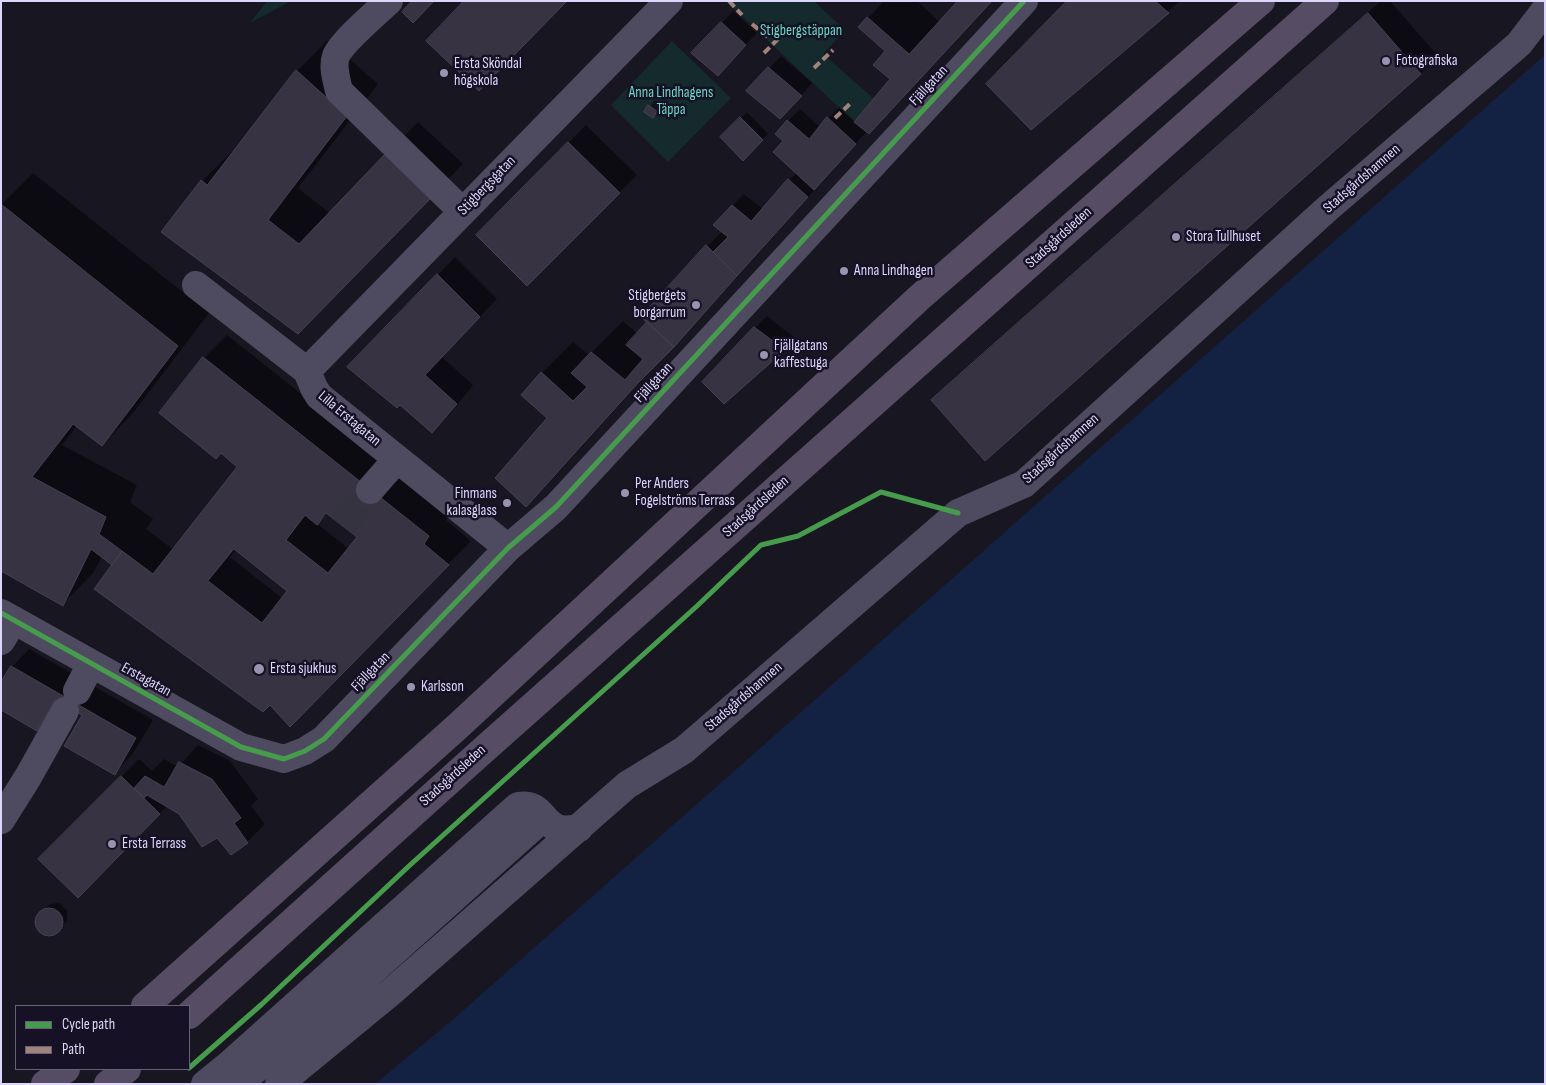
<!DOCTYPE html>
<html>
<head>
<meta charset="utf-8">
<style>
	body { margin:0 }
	#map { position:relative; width:1546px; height:1085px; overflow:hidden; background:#181620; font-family:"Sofia Sans Condensed",sans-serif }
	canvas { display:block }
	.frame { position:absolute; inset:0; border:2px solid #ded7fc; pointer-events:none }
	.legend { position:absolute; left:15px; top:1005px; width:175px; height:65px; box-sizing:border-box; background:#161125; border:1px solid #66607b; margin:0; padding:6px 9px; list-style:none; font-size:15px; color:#ded7fc }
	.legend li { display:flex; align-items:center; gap:10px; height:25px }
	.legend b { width:25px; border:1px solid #66607b }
</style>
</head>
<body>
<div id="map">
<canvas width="1546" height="1085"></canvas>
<div class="frame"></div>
<ul class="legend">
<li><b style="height:6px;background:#469c4c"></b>Cycle path</li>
<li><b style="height:6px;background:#a18479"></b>Path</li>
</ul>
</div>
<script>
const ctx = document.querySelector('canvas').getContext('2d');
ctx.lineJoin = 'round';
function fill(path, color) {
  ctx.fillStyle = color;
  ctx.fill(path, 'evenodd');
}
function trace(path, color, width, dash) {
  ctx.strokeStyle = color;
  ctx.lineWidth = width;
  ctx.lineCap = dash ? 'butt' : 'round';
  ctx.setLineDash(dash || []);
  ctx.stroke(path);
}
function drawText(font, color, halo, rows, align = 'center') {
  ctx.font = font + ' "Sofia Sans Condensed",sans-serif';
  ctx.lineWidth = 5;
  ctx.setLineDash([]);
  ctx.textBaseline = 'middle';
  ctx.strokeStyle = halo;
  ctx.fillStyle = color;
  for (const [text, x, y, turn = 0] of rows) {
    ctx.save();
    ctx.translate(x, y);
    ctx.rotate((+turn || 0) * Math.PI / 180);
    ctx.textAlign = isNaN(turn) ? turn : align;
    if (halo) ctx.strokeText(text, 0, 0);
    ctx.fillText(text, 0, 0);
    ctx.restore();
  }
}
const green = new Path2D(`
	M267,1H291L250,23Z
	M726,1H814L845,30L823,54L873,98L854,122Z
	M672,41L731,98L668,162L611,105Z`);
const water = new Path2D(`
	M1545,55V1084H375L450,1022Z`);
const shadow = new Path2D(`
	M884,1H917L940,22L959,1H992L900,101L869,133L867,131L704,314L670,349L557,474L526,505L549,418L542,373L573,342L589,355L623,321L638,334L707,246L723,231L732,206L744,194L763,209L797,172L785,141L788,121L800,109L820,127L839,107L856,122L892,79L886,50L860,27Z
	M1069,1H1180L1031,128Z
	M1381,1H1390L1438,56L1421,73L985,459L933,400L951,382Z
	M733,11L757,33L729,63L722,23Z
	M328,40L378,84L298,188L330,213L418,122L463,164L329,301L163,232L202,181L234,150L235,151L297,71Z
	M781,56L812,83L792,106L748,91Z
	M655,100L662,105L653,117L646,112Z
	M747,112L768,134L743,159L722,137Z
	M586,125L637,175L527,284L477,235Z
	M33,173L209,313L133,413L102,445L77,426L62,445L137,485L130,502L153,519L146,529L174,550L239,466L204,358L227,335L451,513L446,520L471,541L313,702L270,703L117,560L102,556L94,572L63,604L1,570V205ZM327,513L358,537L349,549L316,523ZM237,549L289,591L283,599L230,557Z
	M455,257L497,299L442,357L473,385L450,414L432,432L400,404L349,367Z
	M767,316L795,338L784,349L755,328Z
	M29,649L153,720L132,755L114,773L83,715L60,701L54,712L37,729L12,667Z
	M198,745L230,761L258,799L251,806L265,824L247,842L218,836L167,806L78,896L40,859L139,759L152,771L164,759L178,767Z
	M60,903L67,911V921L53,935L43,934L36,926L37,917L50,904Z`);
const building = new Path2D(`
	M412,1H434L413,23L402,12Z
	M464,1H567L479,91L426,41Z
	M958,1H992L869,134L854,122L890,79L873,65L885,51L858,27L867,17L909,54Z
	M1067,1H1155L1169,13L1031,130L986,84Z
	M1368,13L1421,74L985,461L931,400Z
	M721,22L746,45L718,76L691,53Z
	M768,67L802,96L780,119L746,91Z
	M296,70L347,116L268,220L299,244L386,153L432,197L298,334L161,232L201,180L207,185Z
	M648,105L657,111L653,118L644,112Z
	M740,117L763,140L743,161L720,137Z
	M827,117L856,144L814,190L773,152L783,141L775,134L787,120L809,139Z
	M568,142L620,193L527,286L476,235Z
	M788,179L808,197L737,276L713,252L728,237L713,225L732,205L751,221Z
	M1,204L178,346L102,446L73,424L32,477L106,517L99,534L122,551L112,565L91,549L63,606L1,571Z
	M706,245L737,276L674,347L641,317Z
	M437,274L480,317L425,375L457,404L432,433L400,405L397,408L347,367Z
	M647,322L674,347L639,382L526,507L495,478L547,418L521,395L541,372L573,401L587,387L571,373L591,352L625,380L643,359L626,345Z
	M754,327L785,350L724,404L702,382Z
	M203,357L429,536L424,544L449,565L290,727L270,705L263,712L94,589L122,551L153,574L237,467L221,453L216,459L159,413ZM326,513L357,537L328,573L286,540L305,515L317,525ZM234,549L287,591L262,623L208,581Z
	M11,666L136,738L115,775L64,746L82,715L55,700L37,731L1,710V682Z
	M179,762L212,779L241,818L234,823L248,843L231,855L217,838L202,847L179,814L147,795L144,798L134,788L145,776L164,787Z
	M121,776L160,814L78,898L38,859Z
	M35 922a14 14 0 1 1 28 0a14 14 0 1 1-28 0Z`);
const minorTunnel = new Path2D(`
	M342,526L370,490`);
const minor = new Path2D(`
	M389,1C377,12 341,43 336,56C332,67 337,81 339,91L462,211
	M196,285L307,371L314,388L319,396L508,548
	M307,371L669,1
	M370,490L397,459
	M1,613L241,747L284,759L305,751L324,739L508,548L556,507L1024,1
	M1,641L14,620
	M77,691L91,664
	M1,820L28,777L65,711
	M205,1084L232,1062L518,806C540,803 540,818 555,827C562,831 572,829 579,828
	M237,1084L270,1058L360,982L544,817
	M279,1084L390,993L627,785L684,750L958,513L1024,484L1328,208L1519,44L1545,10`);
const major = new Path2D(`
	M145,1006L457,727L920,297L1261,1
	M189,1015L480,753L1325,1
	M45,1084L66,1069
	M108,1084L127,1069`);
const quiet = new Path2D(`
	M729,1L742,15
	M752,24L769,38
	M764,53L783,34
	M814,68L833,50
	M835,118L851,103`);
const cycleway = new Path2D(`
	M1,613L241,747L284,759L305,751L324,739L508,548L556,507L1024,1
	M189,1068L262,1004L409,866L697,606L761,545L798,536L881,492L958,513`);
const markers = [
	[1386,61,5,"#9993af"],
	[444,73,5,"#9993af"],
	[1176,237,5,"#9993af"],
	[844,271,5,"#9993af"],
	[696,305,5,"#9993af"],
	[764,355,5,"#9993af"],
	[625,493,5,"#9993af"],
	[507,503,5,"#9993af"],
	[259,669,6,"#9993af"],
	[411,687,5,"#9993af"],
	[112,844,5,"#9993af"]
];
const parkNames = [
	["Stigbergstäppan",801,31],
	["Anna Lindhagens",671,93],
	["Täppa",671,110]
];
const poiNames = [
	["Fotografiska",1396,61],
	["Ersta Sköndal",454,64],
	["högskola",454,81],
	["Stora Tullhuset",1186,237],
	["Anna Lindhagen",854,271],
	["Stigbergets",686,296,"right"],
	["borgarrum",686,313,"right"],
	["Fjällgatans",774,346],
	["kaffestuga",774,363],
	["Per Anders",635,484],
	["Fogelströms Terrass",635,501],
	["Finmans",497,494,"right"],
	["kalasglass",497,511,"right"],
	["Ersta sjukhus",270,669],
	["Karlsson",421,687],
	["Ersta Terrass",122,844]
];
const streetNames = [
	["Fjällgatan",929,86,-47],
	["Stadsgårdshamnen",1362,179,-41],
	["Stigbergsgatan",487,186,-46],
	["Stadsgårdsleden",1059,238,-42],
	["Fjällgatan",654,383,-47],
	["Lilla Erstagatan",349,419,40],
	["Stadsgårdshamnen",1061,449,-42],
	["Stadsgårdsleden",756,507,-42],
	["Fjällgatan",371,672,-46],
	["Erstagatan",146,680,29],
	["Stadsgårdshamnen",744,697,-41],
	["Stadsgårdsleden",453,776,-42]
];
fill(green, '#152a2c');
fill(water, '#132243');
fill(shadow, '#0007');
fill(building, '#373342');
trace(building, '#454153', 1);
trace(minorTunnel, '#363341', 28, [28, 14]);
trace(minor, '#4e4b60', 28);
trace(major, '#564c64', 28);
trace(quiet, '#a18479', 4, [8, 4]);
trace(cycleway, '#469c4c', 5);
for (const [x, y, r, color] of markers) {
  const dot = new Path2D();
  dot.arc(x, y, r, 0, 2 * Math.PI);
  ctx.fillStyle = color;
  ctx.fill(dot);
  trace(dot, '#161125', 2);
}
drawText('15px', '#68d7c3', '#161125', parkNames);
drawText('15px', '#ded7fc', '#161125', poiNames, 'left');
drawText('15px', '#ded7fc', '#161125', streetNames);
</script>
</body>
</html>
